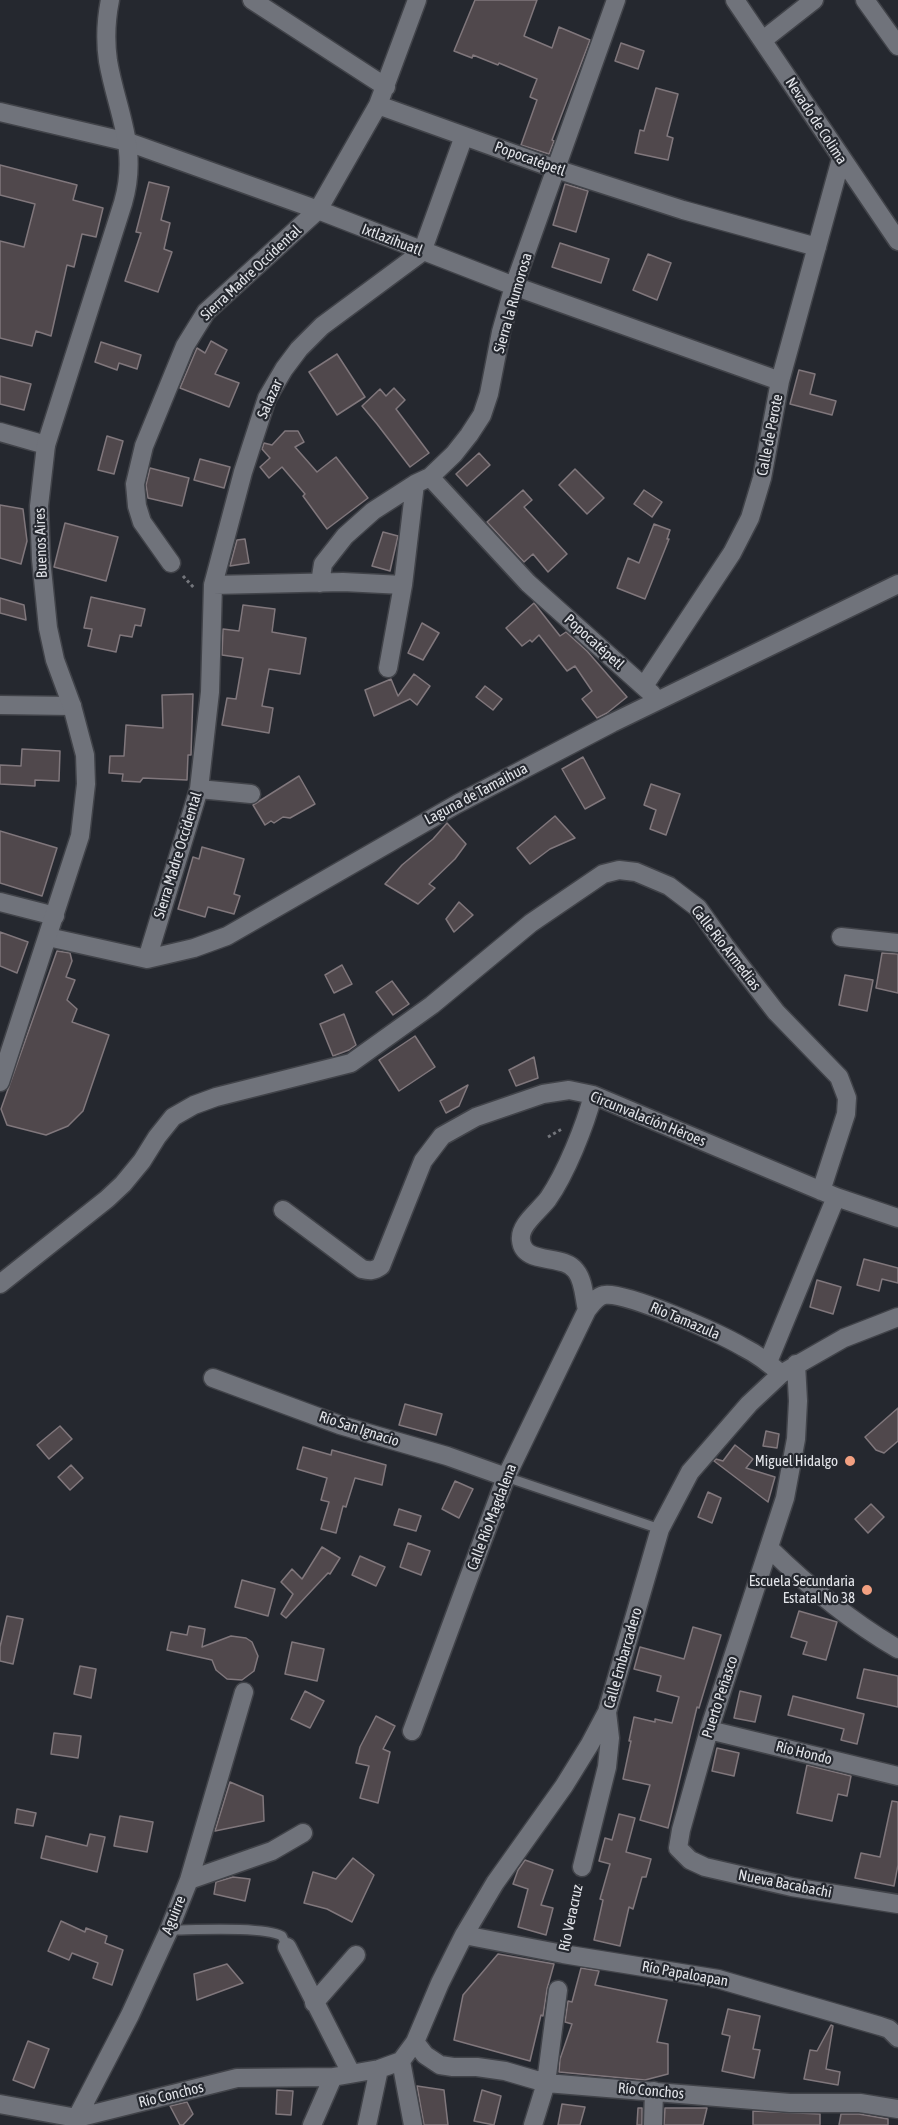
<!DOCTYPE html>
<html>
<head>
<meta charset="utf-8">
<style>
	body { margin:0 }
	canvas { display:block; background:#25282f }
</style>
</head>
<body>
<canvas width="898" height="2125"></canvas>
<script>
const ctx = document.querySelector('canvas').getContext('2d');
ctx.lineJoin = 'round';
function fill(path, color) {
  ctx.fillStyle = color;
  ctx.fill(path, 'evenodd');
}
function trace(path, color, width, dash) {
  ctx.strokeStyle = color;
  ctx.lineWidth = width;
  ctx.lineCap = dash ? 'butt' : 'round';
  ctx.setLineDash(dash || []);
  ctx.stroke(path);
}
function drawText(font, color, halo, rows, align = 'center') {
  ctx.font = font + ' "Asap Condensed",sans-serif';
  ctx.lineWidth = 4.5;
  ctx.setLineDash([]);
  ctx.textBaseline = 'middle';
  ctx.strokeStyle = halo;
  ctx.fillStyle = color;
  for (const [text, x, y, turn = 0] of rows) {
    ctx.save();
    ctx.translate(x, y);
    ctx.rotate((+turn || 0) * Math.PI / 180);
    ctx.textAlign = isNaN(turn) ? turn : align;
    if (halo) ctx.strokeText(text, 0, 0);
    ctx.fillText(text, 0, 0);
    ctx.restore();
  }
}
const building = new Path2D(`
	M475,0H537L524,36L552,48L559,27L590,40L552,140L554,141L549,154L521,145L537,100L530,97L537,79L499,63L498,65L473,55L472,58L454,51Z
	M621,43L644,51L638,69L615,61Z
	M656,88L678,94L667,136L673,138L668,160L635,153L640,130L644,131Z
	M0,165L77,185L73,200L103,208L96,237L82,234L74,267L67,265L51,336L36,331L32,346L0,338V241L24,247L35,204L0,195Z
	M149,182L169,187L161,220L170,223L164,249L172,252L158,292L125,281L141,233L136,232Z
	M565,184L588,191L576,232L553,225Z
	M560,243L609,259L601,283L552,267Z
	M648,254L671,263L657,300L633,290Z
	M211,341L227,350L215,374L239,383L229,407L180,388L197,348L205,353Z
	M101,342L141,355L137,369L119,363L117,370L95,362Z
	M337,354L365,397L337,415L309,372Z
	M799,370L815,374L810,394L836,401L832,415L790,404Z
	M0,376L31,384L24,410L0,404Z
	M394,388L405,400L396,409L429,453L410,467L377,424L362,406L380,389L386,396Z
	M285,431H298L304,442L295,447L317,472L336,457L368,498L327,529L303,496L305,494L282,467L269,478L260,467L270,458L262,449L264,443L272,445Z
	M107,436L123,441L114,474L98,470Z
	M479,453L490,465L467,486L456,474Z
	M200,459L230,467L224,488L194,480Z
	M150,468L189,478L182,506L148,498L146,485Z
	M575,469L604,498L587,514L559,485Z
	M523,490L532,500L524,507L567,554L548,572L533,554L524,562L487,522Z
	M644,490L662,502L652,517L634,504Z
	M0,505L23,509L27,541L21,564L0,558Z
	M65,523L118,537L106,581L54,567Z
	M654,524L670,530L667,539H669L645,599L617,588L628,558L639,563Z
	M383,532L398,536L390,571L372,566Z
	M245,539L249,563L230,566L237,540Z
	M91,597L145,609L141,626L135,625L132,637L120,635L116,652L88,646L92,629L84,628Z
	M0,598L24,605L26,620L0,613Z
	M534,603L560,636L566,632L587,651L627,697L607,713L597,718L582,699L592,691L575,666L567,671L539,635L532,642L530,640L522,646L506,628Z
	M243,605L275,609L272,632L306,638L300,674L269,669L262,706L273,708L269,733L222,725L227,698L236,699L243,658L222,655L223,629L239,631Z
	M422,623L439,633L423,660L408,653Z
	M414,674L430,686L417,705L410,699L374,716L365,690L391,679L398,696Z
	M485,686L502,699L493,710L476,697Z
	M193,694L191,755H188L187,780L143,778L140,782L122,781L123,774L109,773L110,756H124L126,725L163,728L162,695Z
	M22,749L60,751L59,781L35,780V786L0,784V765L21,766Z
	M583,757L605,798L585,809L562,769Z
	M299,776L315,804L290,818L283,817L274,823L271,821L265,825L253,805Z
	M651,784L680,794L666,835L650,829L656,810L644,805Z
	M555,816L575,838L550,849L530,864L517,848Z
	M447,823L466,844L455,859L429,884L435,888L418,904L385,884L402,865L433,839Z
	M0,831L57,848L42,896L0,883Z
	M202,847L244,859L234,894L240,896L234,914L208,907L205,917L178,909L193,857L199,859Z
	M459,902L473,915L454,932L446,919Z
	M0,932L28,942L17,973L0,966Z
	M57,951L70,953L72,961L66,977L75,980L67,1000L77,1009L72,1022L109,1035L83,1111L68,1126L46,1135L7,1125L1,1109Z
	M882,953L898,954V993L876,988Z
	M342,965L352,984L334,993L325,975Z
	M845,975L873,980L867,1011L839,1005Z
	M392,981L409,1004L393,1015L376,992Z
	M344,1014L356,1045L349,1050L333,1056L320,1024Z
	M415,1036L435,1067L399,1091L379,1060Z
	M534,1057L538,1078L516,1086L509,1070Z
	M468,1085L459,1106L446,1113L440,1101Z
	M864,1259L898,1268V1283L882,1279L879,1291L857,1285Z
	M817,1280L841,1287L833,1314L810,1307Z
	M405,1404L442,1414L436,1435L399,1425Z
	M898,1408V1441L884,1453L876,1450L865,1437Z
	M60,1426L72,1439L49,1459L37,1445Z
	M766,1431L779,1434L777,1448L763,1446Z
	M735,1445L753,1459L746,1468L775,1477L768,1502L714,1461L716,1459L723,1461Z
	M303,1447L331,1455L332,1450L386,1465L382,1485L355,1478L346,1507L343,1506L336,1533L321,1529L329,1502L321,1500L327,1478L297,1469Z
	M71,1465L83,1478L70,1490L58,1477Z
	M455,1481L473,1489L459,1518L442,1509Z
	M708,1492L721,1498L712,1523L698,1517Z
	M871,1504L884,1517L868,1533L855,1519Z
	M399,1509L421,1516L416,1531L394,1525Z
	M408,1543L430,1551L421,1575L400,1567Z
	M322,1547L340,1558L330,1574L328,1573L286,1618L281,1614L293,1594L281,1582L292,1569L302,1579Z
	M360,1556L385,1567L376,1586L352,1575Z
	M242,1580L275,1589L268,1616L235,1607Z
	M799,1611L837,1622L826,1660L803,1654L807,1642L791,1637Z
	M7,1616L23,1619L13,1664L0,1661V1647Z
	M189,1626L205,1629L202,1647L231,1636L246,1638L252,1642L258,1656L254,1671L242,1680L227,1679L216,1670L212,1660L167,1650L171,1632L187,1635Z
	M693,1627L721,1635L699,1708L697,1707L668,1828L640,1820L650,1785L623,1779L631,1741H629L634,1717L655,1722V1719L672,1723L679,1697L657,1691L661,1676L634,1669L640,1647L684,1659Z
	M292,1642L324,1649L317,1681L285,1674Z
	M80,1666L96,1669L91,1698L74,1694Z
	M864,1669L898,1676V1707L857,1698Z
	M305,1691L324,1701L310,1728L291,1719Z
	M740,1691L761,1696L755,1722L734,1718Z
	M793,1696L864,1714L857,1744L841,1740L844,1729L788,1715Z
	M376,1716L395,1726L383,1749L390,1752L378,1803L360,1798L369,1766L356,1763L360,1747Z
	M54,1733L81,1736L78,1758L51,1754Z
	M717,1748L739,1753L734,1776L712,1771Z
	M807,1765L851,1776L847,1796L838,1794L832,1821L797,1813Z
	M230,1782L263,1796L264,1821L215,1831Z
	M892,1801L898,1802V1865L894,1886L855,1878L861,1853L880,1857Z
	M17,1809L36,1813L33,1826L15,1823Z
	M619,1814L635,1818L626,1852L651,1859L646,1877H642L633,1909L629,1907L620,1946L594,1940L603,1900L600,1899L610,1864L599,1861L605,1838L612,1840Z
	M120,1816L153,1822L147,1852L114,1846Z
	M90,1834L105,1837L97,1872L41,1858L46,1836L87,1846Z
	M353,1858L374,1875L352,1922L327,1909L304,1903L313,1872L336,1879Z
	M525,1860L553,1870L541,1905L553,1908L546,1935L518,1927L528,1889L513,1884L518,1870Z
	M233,1877L250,1879L245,1901L214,1894L216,1882Z
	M61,1921L85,1932L86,1928L107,1936L105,1943L123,1950L112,1985L93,1978L98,1963L72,1953L69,1960L48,1951Z
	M498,1954L554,1964L547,1989L543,2016L541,2015L530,2061L454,2040L463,1995Z
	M227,1964L243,1983L197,2000L194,1974Z
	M581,1968L599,1971L595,1985L667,2000L657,2042L668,2044V2074L645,2080L559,2072L560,2059L572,2024L565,2022L568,2001L572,2002Z
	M728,2009L760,2016L753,2049L760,2050L754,2078L722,2071L730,2036L722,2034Z
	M831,2025L833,2026L826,2069L840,2072L838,2085L804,2079L810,2050L817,2051Z
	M28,2041L49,2049L34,2088L13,2080Z
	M417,2086L444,2090L448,2125H424Z
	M277,2090L293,2091L291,2115L276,2114Z
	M482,2090L501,2096L494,2125L474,2121Z
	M187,2102L193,2114L183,2125H180L170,2106Z
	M562,2104L585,2107L580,2125H558Z
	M638,2108H642V2125H637Z
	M665,2108H707L703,2125H664Z
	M753,2111L820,2114V2125H753Z
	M841,2114H859L888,2119V2125H839Z`);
const path = new Path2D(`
	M183,576L195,589
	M548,1137L562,1129
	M566,1939L579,1884`);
const service = new Path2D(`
	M506,1477L660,1529
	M169,1930C194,1930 262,1926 282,1936L287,1947`);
const minor = new Path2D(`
	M252,0L386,87
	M735,0L898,241
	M865,0L898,46
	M763,40L814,0
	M378,105L556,169L683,210L817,247
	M0,112L128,142L318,210L514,286L780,381
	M0,432L46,445
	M430,477L528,583L652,694
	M171,563L142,522L137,506L135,484L144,446L185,346L206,312L318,210L378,105L417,0
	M320,583L323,564L345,536L373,511L415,484L430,477L454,454L469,435L482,415L489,394L501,332L514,286L616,0
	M213,585L343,582L403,585
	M388,668L403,585L415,484
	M644,686L732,553L750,518L762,478L780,381L841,159
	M0,705L72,706
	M199,789L251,794
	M0,902L55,916
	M48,937L147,959L194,948L227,936L457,804L612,723L898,584
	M841,937L898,943
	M147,959L199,789L210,692L213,585L243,472L267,398L284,369L299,349L322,326L422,252L464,136
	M283,1210L362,1269C370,1271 374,1271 381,1266L423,1161L442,1136L476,1117L543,1094L569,1090L593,1095L836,1197L898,1218
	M0,1284L107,1199L123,1184L142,1161L157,1137L173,1117L194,1105L216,1097L351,1063L432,1005L531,923L603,874L619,870L636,872L669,886L698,908L725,946L776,1012L839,1077L847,1098L846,1114L821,1191
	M587,1310C584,1298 584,1281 576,1271C564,1253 523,1266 521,1240C519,1225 539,1211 548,1199C566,1173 585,1126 593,1095
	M768,1362L836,1197
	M796,1364L798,1401L796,1439L785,1498L709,1730L681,1830L678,1848L690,1860L705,1867L792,1887L898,1904
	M213,1378L340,1425L447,1456L506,1477
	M770,1549C809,1587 850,1621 898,1649
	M709,1730L898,1776
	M412,1731L506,1477L587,1310C592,1304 596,1297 604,1295C625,1291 721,1334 743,1347C757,1354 769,1363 781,1374
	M582,1867L607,1767L610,1738L607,1712
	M189,1880L272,1851L303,1833
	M464,1935L563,1954L718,1979L880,2026L889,2029L898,2038
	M287,1947L351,2073
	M314,2003L356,1955
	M415,2042L425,2055L440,2065L453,2067H477L505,2071L546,2083L790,2103H860L898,2109
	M401,2061L413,2125
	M0,2104L77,2118L237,2078L333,2077L379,2069L401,2061L415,2042L440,1983L464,1935L495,1883L564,1786L590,1744L607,1712L660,1529L690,1472L749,1404L781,1374L844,1338L898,1317
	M74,2123L130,2015L169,1930L189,1880L244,1692
	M312,2125L333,2077
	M367,2125L379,2069
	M533,2125L546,2083L558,1990
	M653,2125L654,2091`);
const tertiary = new Path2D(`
	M0,1082L80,836L86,784L85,755L72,706L55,660L48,628L41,559L39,506L46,445L123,203C139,148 117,113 108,61C105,40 106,20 110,0`);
const markers = [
	[850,1461,6,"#f2a081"],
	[867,1590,6,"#f2a081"]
];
const streetNames = [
	["Nevado de Colima",816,121,57],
	["Popocatépetl",530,159,20],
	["Ixtlazihuatl",392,240,21],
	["Sierra Madre Occidental",251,273,-43],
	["Sierra la Rumorosa",513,303,-74],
	["Salazar",270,399,-66],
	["Calle de Perote",770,435,-79],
	["Buenos Aires",41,543,-92],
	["Popocatépetl",594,642,42],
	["Laguna de Tamaihua",476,794,-28],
	["Sierra Madre Occidental",178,855,-73],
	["Calle Río Armedias",726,948,52],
	["Circunvalación Héroes",648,1119,22],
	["Río Tamazula",685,1321,23],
	["Río San Ignacio",359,1429,18],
	["Calle Río Magdalena",492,1517,-69],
	["Calle Embarcadero",623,1658,-74],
	["Puerto Peñasco",720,1697,-72],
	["Río Hondo",804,1753,14],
	["Nueva Bacabachi",785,1884,11],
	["Aguirre",174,1915,-68],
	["Río Veracruz",571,1918,-78],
	["Río Papaloapan",685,1974,10],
	["Río Conchos",651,2091,5],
	["Río Conchos",171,2095,-14]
];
const poiNames = [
	["Miguel Hidalgo",838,1461],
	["Escuela Secundaria",855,1581],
	["Estatal No 38",855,1598]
];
fill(building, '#50484c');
trace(building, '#80777c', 1.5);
trace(service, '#414349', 12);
trace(minor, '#414349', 21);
trace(tertiary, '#414349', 21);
trace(path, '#74767c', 3, [3, 3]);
trace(service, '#70737b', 9);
trace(minor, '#70737b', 18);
trace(tertiary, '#70737b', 18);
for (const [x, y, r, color] of markers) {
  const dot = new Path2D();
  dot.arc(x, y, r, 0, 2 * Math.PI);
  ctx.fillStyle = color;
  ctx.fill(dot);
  trace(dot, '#25282f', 2);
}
drawText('15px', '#e2e4e9', '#25282f', streetNames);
drawText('15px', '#e2e4e9', '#25282f', poiNames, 'right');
</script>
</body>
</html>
